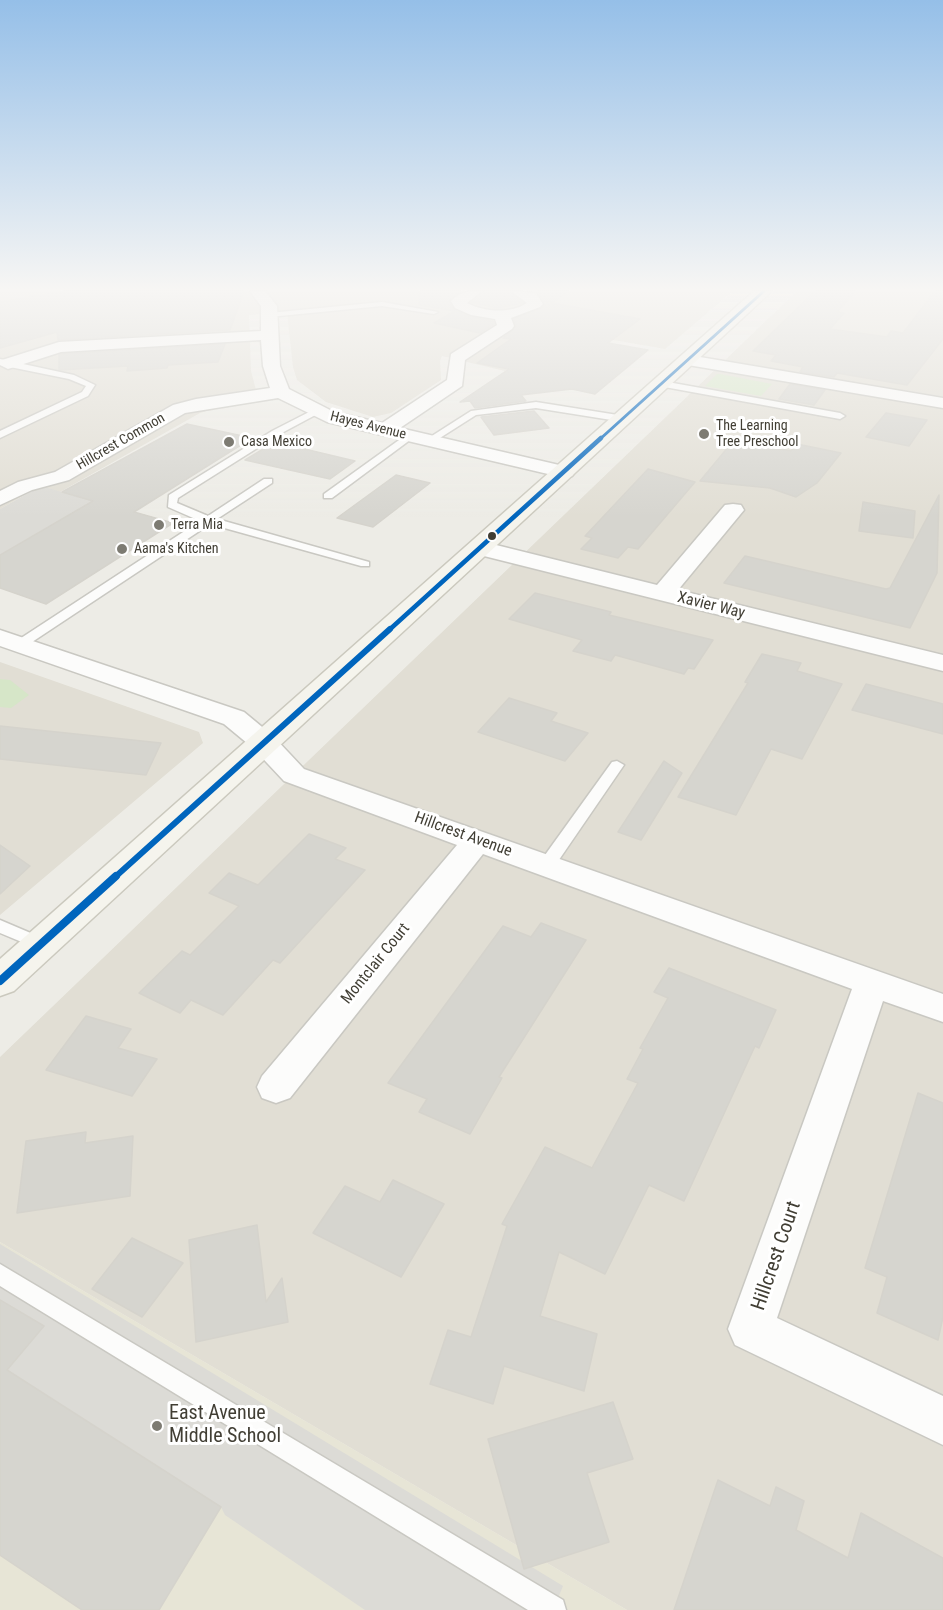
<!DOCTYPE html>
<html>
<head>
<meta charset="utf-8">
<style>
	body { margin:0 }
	canvas { display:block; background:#edece6 }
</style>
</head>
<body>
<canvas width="943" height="1610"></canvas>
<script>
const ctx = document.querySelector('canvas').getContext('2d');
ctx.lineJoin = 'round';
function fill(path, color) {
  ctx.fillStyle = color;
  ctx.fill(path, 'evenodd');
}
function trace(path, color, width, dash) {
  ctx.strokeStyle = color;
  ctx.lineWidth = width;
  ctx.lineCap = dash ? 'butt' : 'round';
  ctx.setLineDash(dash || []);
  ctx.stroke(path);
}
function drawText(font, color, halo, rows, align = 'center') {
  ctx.font = font + ' "Roboto Condensed",sans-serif';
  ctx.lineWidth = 6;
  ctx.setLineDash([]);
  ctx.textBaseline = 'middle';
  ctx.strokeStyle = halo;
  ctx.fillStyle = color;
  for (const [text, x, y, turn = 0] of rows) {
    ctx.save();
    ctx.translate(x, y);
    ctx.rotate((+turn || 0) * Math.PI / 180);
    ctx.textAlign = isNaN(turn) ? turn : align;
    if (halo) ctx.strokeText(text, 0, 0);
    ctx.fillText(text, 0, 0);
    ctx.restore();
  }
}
const residential = new Path2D(`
	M0,291H733L665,349L562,331L505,371L442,356L440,361L441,380L391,413L373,417L326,402L297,380L293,367L287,312L249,315L251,371L256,390L231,404L200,413L60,492L41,486L0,509Z
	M797,291H943V1610H627L0,1242V1057Z
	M0,662L199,732L203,743L0,915Z`);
const education = new Path2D(`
	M0,1242L627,1610H0Z`);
const green = new Path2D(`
	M717,374H720L772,384L761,396L705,386Z
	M0,679L10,680L29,695L11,708L0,707Z`);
const parking = new Path2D(`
	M41,486L93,501L0,555V509Z
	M0,1244L563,1586L553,1610H365L225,1515L221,1507L7,1370L43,1326L0,1300Z`);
const building = new Path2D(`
	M64,291H244L230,330L58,340L57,332L0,348V302Z
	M420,291H461L449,301L453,309L471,317L493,321L494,324L480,333L434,323L455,311L419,305Z
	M484,291H509L523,303L497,308L471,302Z
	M537,291H569L552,303L640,319L608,343L648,350L595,394L572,389L521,395L526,401L475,408L470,401L460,402L509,369L477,363L511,339L503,338L516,327L514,319L545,306Z
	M815,291H856L837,312L844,313L830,329L887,337L891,331L903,333L935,291H943V339L907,385L837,373L834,377L800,372L803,367L771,361L776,355L753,351Z
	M225,344L218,362L168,365L167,368L127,371L128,366L59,370V355L61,354Z
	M790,384L825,390L814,405L779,399Z
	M534,411L549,428L494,435L481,417Z
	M886,413L927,420L909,446L866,437Z
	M187,424L252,438L134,512L173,523L46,604L0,588V555L93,501L62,492Z
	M734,440L791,451L797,444L841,453L817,483L796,497L770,488L700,481Z
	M275,442L355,461L330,479L245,460Z
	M648,469L695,482L638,549L628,547L618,558L581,549L592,538L585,536Z
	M396,475L430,483L373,527L337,518Z
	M939,495L937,573L910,628L724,583L745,556L886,589L890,588Z
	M863,502L915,511L913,538L859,531Z
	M535,593L611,612L609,615L713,640L694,669L688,668L684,674L615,655L611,661L573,651L582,640L509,619Z
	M762,654L801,663L797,671L842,684L802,759L771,749L736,815L678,797L748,683L745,682Z
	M866,684L943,704V734L852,710Z
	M509,698L557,713L551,721L588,733L565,761L478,732Z
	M0,726L161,743L146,775L0,759Z
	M664,761L682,773L641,840L618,832Z
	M309,834L346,848L335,859L365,870L280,963L273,960L223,1015L191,1000L180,1013L139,993L182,951L190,955L239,906L209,893L229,873L258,885Z
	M0,845L30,866L0,894Z
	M541,923L586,940L499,1077L502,1078L470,1134L419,1112L427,1099L388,1083L503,926L531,937Z
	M669,968L776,1010L759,1048L755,1046L684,1201L649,1185L605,1274L559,1252L540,1316L597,1334L584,1391L504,1366L493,1404L430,1384L448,1330L471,1337L507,1226L502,1224L545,1147L592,1168L638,1083L627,1079L643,1049L640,1048L668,998L654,992Z
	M86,1016L131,1029L118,1048L157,1059L132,1096L46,1070Z
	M918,1093L943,1103V1317L938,1340L877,1313L887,1277L865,1268Z
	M86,1132L85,1143L133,1136L130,1196L17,1213L26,1141Z
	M393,1180L444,1204L401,1277L313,1233L345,1186L380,1202Z
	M257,1225L266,1302L282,1278L288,1322L196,1342L189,1240Z
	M132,1238L183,1263L142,1317L92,1289Z
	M0,1300L44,1326L7,1370L221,1507L159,1610H82L0,1555Z
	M613,1402L633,1459L587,1473L609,1542L524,1569L488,1439Z
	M718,1480L770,1506L776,1487L804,1501L796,1530L848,1558L861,1513L943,1558V1610H674Z`);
const service = new Path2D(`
	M382,302L438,312L434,314L382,306L269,317L265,315L269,313Z
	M0,359L74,375L95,385L88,396L0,438V431L82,392L86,386L69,379L0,365Z
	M662,381L840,413L845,416L840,419L659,386V382Z
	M536,402L624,416L629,419L624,422L536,408L476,415L432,443L424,441L471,411Z
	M313,410L321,412L278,435L178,498L177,503L208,516L264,479H272V483L217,519L369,562V566H361L210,524L23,648H15V642L200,521L168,507L169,495L272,431Z
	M406,435L414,437L332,498H324V494Z
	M617,761L624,765L552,870H540L538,866L540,862L612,762Z
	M0,920L47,940L50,944L47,948L41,950L0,933Z
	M0,1264L563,1600L566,1610H528L0,1286Z`);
const minor = new Path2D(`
	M250,291H265L277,306L280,366L289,389L334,412L382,423L447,380L451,354L497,325L495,319L471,315L455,308L451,301C460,291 470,291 482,291L467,303C485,312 510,314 527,303L511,291L536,293L543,304L540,307L511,318L514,326L512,329L465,360L462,386L400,428L572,468L575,472L572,476L565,478L327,422L278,398L185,413L69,480L32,490L0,505V491L18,482L55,472L173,405L196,399L270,388L263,366L261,340L61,352L8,369L0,365L2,360L59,342L261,331V306Z
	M688,355L943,398V408L682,364L680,360Z
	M733,504L741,505L744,510L678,590L943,655V671L472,553L469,548L472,543L480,541L657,585L725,505Z
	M0,630L244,712L273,736L304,769L943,994V1022L883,1001L777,1318L943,1396V1445L735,1345L728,1329L852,989L483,854L290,1098L276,1103L262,1098L257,1087L262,1076L457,845L284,781L253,748L224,724L0,646Z`);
const secondary = new Path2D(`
	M754,291H772L14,991L0,996V959Z`);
const bus1Far3 = new Path2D(`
	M599,440L764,291`);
const bus1Far2 = new Path2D(`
	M388,631L601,438`);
const bus1Far1 = new Path2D(`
	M114,878L390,629`);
const bus1 = new Path2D(`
	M0,981L116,876`);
const markers = [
	[704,434,6,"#7d7b72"],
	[229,442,6,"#7d7b72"],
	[159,525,6,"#7d7b72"],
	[492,536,5,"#413e34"],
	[122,549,6,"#7d7b72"],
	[157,1426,6,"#7d7b72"]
];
const farStreetnames = [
	["Hayes Avenue",368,426,14],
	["Hillcrest Common",121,442,-30]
];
const farPoinames = [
	["The Learning",716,426],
	["Tree Preschool",716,442],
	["Casa Mexico",241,442],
	["Terra Mia",171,525],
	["Aama's Kitchen",134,549]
];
const streetNames = [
	["Xavier Way",711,606,14],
	["Hillcrest Avenue",463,835,20],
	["Montclair Court",376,964,-51]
];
const nearStreetnames = [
	["Hillcrest Court",777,1256,-71]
];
const nearPoinames = [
	["East Avenue",169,1414],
	["Middle School",169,1437]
];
fill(residential, '#e1ded4');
fill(education, '#e7e5d6');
fill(green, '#d6e6c8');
fill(parking, '#dcdbd6');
fill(building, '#d6d5cf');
trace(building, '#d5d3cc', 1.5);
trace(service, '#c9c8c2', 3);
trace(minor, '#c9c8c2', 3);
trace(secondary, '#cbc9be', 3);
fill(service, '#fcfcfb');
fill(minor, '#fcfcfb');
fill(secondary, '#f5f4ed');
trace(bus1Far3, '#0065bd', 3);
trace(bus1Far2, '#0065bd', 4.5);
trace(bus1Far1, '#0065bd', 6);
trace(bus1, '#0065bd', 8);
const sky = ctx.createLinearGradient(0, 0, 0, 517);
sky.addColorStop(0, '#95bfe8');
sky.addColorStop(0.56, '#f7f6f4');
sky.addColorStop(1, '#f7f6f400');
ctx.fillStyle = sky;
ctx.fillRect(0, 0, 943, 517);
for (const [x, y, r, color] of markers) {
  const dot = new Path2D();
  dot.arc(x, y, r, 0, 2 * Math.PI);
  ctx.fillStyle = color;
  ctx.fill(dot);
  trace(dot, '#fff', 2);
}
drawText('14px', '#413e34', '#fff', farStreetnames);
drawText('14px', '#413e34', '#fff', farPoinames, 'left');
drawText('16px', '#413e34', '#fff', streetNames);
drawText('20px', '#413e34', '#fff', nearStreetnames);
drawText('20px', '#413e34', '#fff', nearPoinames, 'left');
</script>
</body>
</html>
